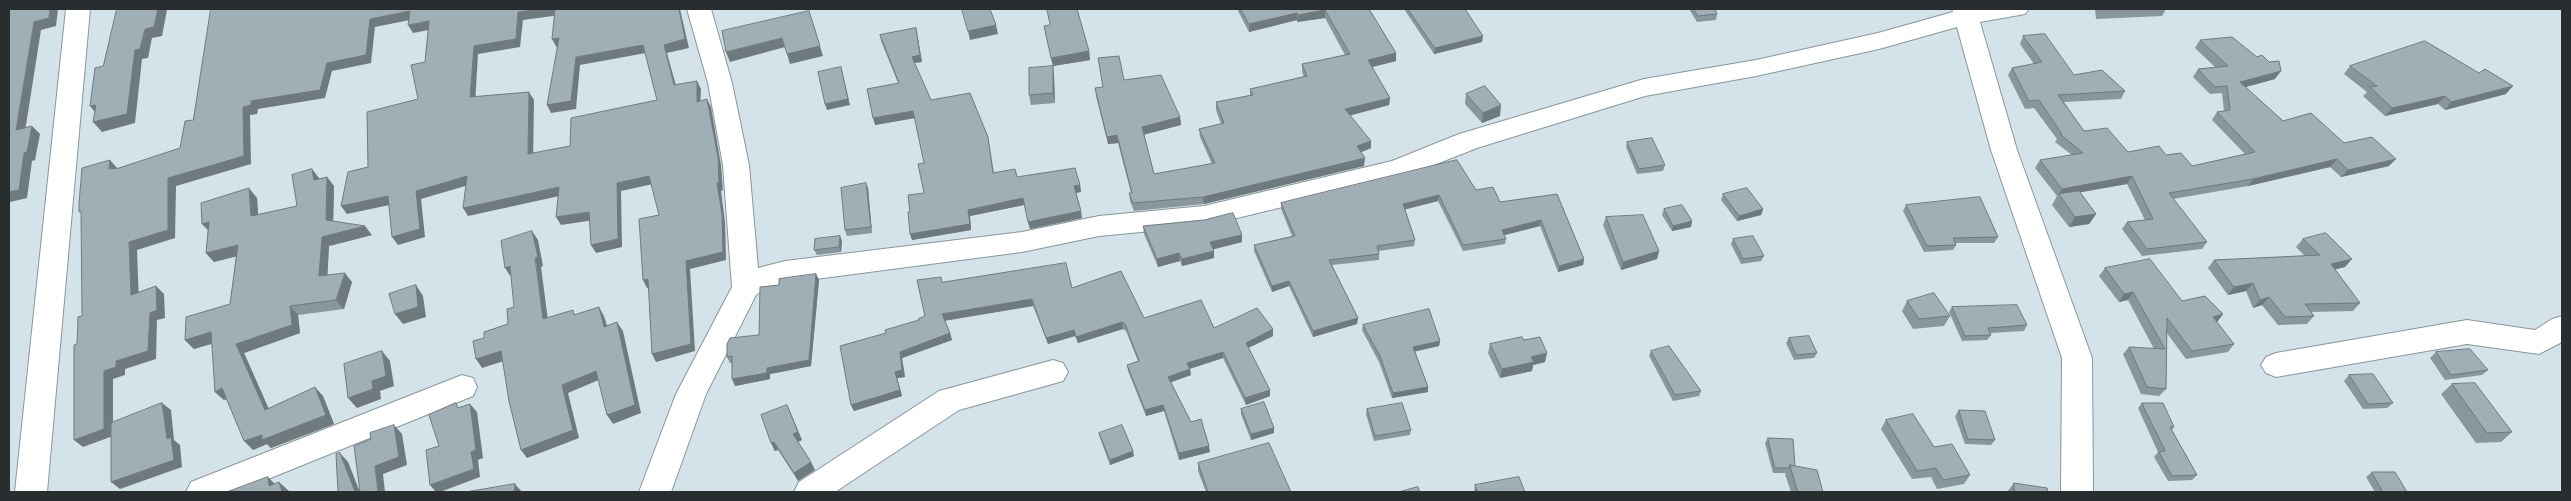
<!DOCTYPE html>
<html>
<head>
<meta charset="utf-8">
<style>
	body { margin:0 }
	#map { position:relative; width:2571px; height:501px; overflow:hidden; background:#d3e3e9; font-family:"Sofia Sans Condensed",sans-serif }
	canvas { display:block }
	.frame { position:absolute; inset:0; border:10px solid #282e30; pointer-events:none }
</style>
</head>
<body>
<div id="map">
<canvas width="2571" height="501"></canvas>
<div class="frame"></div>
</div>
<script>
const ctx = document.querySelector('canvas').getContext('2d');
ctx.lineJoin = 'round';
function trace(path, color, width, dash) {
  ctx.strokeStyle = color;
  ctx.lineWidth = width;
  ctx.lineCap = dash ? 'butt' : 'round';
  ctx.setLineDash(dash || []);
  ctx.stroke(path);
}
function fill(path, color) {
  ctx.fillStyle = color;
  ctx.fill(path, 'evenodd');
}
const minor = new Path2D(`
	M66,9H90L47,492H15Z
	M687,9H711L732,83L749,165L758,268L785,261L1022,232L1099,216L1204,206L1392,161L1459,134L1644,79L1756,60L1878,33L1953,12L1952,9H2029L2025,14L1980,22L2017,150L2092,358L2093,492H2061L2062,358L1991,150L1957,27L1879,49L1756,76L1645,96L1477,148L1398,179L1204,226L1099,236L1022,252L785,283L767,288L756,295L706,394L671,492H639L676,394L732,287L723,165L708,83Z
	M2562,316V342L2539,354L2467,344L2276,377L2266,373L2261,365L2266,357L2276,353L2467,320L2535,330L2552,319Z
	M1053,360L1063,363L1068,372L1063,381L959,410L835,492H794L799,482L939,391Z
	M462,375L473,378L477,387L473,396L236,492H186L191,482Z`);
const wall = new Path2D(`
	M1237,9H1369L1396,53V61L1372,67L1390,98L1389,105L1350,115L1371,148L1361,152L1364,166L1204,204L1134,211L1130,201L1129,193H1131L1118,143L1108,144L1096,96L1095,88L1102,87L1124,80L1180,117L1181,125L1144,134L1154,174L1212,164L1200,137L1199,129L1221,124L1216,110V102L1250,95V89L1304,77L1302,72V64L1345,55L1325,18L1297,22V20L1249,32Z
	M1404,9H1465L1482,42L1434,54Z
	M1689,9H1715L1717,14L1716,20L1697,22Z
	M2095,9H2166L2162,16L2096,19Z
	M1044,26L1089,51L1090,60L1053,66Z
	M916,28L922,62L914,63L931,100L988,137L994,173L1017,177L1080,185L1081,192L1076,193L1082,218L1030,229L1024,205L970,216L971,230L912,240L910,212L924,193V163L915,118L875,125L898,83L881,41L880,35Z
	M2023,36L2074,75L2125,91L2121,99L2064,102L2084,131L2128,152L2166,155L2192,166L2245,154L2212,120L2217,112L2224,111L2222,93L2210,94L2193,77L2198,69L2216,68L2195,48L2200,40L2275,79L2245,87L2283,121L2344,143L2389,166L2341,177L2330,167L2248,186L2173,199L2207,242L2202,249L2142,256L2122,229L2127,222L2145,220L2127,184L2080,192L2096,214L2089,224L2069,227L2052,205L2057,196L2035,168L2040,160L2072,155L2055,142L2057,139L2034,108L2025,109L2008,75L2012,68L2034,64L2020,44Z
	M1053,66L1054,77L1055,103L1031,105L1029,95Z
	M2350,66L2506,94L2445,110L2438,104L2385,116L2363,96L2367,92L2344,74Z
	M1466,94L1500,116L1482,123L1465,104Z
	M1627,142L1665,165L1663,171L1637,174L1626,147Z
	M312,169L319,179L327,177L334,186L333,221L372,235L329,246L327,275L352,282L344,309L298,315L300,333L244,353L269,409L323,396L334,424L271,448L267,444L253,450L226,399L224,400L215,392L212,344L194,349L185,340L230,304L236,256L214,262L206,253L208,230L202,224L257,198L258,215L297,206Z
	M868,188L872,233L847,236L845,230Z
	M1476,190L1500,202L1557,194L1584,259L1583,265L1558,272L1540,226L1504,235L1506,239L1505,244L1463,251L1438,201L1405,209L1415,240L1414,246L1378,251L1379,254V260L1332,265L1358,318L1357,324L1313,337L1289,286L1272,292L1254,251V245L1292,236L1281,209V203Z
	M1723,194L1763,209L1761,215L1737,221L1721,200Z
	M1906,205L1998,237L1994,243H1955L1956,245L1953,250L1924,252L1903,211Z
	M1664,209L1692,221L1691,227L1672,231L1662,215Z
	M1606,217L1659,251L1657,259L1621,270L1603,225Z
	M1143,226L1242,235V242L1213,249L1214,258L1182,266L1180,261L1158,267L1144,234Z
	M1733,239L1764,256L1761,261L1741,264L1731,244Z
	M2303,239L2345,267L2335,269L2360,303L2353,311L2311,312L2314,316L2307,324L2278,325L2262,305L2253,308L2246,291L2228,295L2208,268L2214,260L2305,256L2296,247Z
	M842,241L841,252L817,255L814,250Z
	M2105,268L2182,301L2223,314L2217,322L2234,344L2228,352L2186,359L2167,333L2166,389L2159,396L2141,394L2123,354L2129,347L2154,349L2128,300L2119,302L2099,276Z
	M816,274L819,280L811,366L770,374V379L735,386L732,363H730L727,357L759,335L779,285Z
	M942,282L1072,288L1144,318L1214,328L1273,336L1248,348L1270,396L1246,405L1223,358L1190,369L1191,375L1171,382L1191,422L1210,452L1179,460L1164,411L1146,416L1128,371L1127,365L1138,361L1126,331L1123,329L1078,343L1075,336L1048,344L1033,306L945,320L952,340L902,358L905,377L897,378L902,396L854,411L851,405L886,333L919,320L925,316Z
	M1907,301L1950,316L1944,326L1913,329L1902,311Z
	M1952,307L2027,325L2024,331L1990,333L1991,335L1987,340L1962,341L1949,312Z
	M1363,325L1440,341L1439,346L1415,351L1428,387V392L1392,398L1379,362L1362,330Z
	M1789,338L1817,353L1814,358L1794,360L1786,343Z
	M1524,340L1545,362L1533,365L1532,371L1500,378L1488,353L1490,344Z
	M1651,351L1701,391L1699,396L1673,401L1649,356Z
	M2436,352L2488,370L2482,375L2445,380L2430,358Z
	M2349,375L2393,403L2387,408L2363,409L2344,381Z
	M2452,384L2512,432L2501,442L2476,443L2441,394Z
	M2142,403L2174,427L2172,430L2197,475L2192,480L2168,481L2154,457L2158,452L2138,408Z
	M787,405L802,440L798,442L815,470L798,481L778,450L775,451L771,443Z
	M1241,409L1274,428V433L1251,440L1241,414Z
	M1367,409L1411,430L1410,435L1374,441L1366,414Z
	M1959,410L1995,440L1991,445L1965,444L1955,416Z
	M1886,420L1934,447L1970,475L1964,484L1937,489L1931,477L1912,479L1881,429Z
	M1099,433L1134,456L1110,465L1100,438Z
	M1768,438L1795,466L1823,492H1791L1785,474L1786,473H1773L1765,443Z
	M1198,463L1291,492H1206L1198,471Z
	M2372,472L2407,492H2375L2366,477Z
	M2014,483L2048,492H2007Z
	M1475,485L1525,492H1474Z`);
const shadedWall = new Path2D(`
	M50,9H58L56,26L41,30L24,138L16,130L34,22Z
	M158,9H173L167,10L162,36L152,38L148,58L142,59L135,123L102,132L93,122L135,50L145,29Z
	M540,9H557L560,15L523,20L520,47L478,54L475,105L470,97L474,46L518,12Z
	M679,9H680L689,48L667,53L678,93L674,85L664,45Z
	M1325,10V18L1297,22L1298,15Z
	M410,11L415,19L375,27L371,63L332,71L325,98L258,109L257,114L250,115L251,164L176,186L175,238L137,250L139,303L131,295L129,242L168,178L243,107L251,101L327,63L370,19Z
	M809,11L823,56L790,64L787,54Z
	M1297,13V20L1249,32V24Z
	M429,21L434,29L413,33L408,25Z
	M996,25L998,34L970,40L968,31Z
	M916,28L922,62L913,63L912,57Z
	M1483,36L1482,42L1434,54L1435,48Z
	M559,38L563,47L557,48L552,39Z
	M782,38L785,47L730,62L726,52Z
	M643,45L646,53L580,65L576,109L551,113L547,105L576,57Z
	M1089,51L1090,60L1053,66L1051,58Z
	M1396,53V61L1368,68V60Z
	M1053,66L1054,77L1055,103L1053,93Z
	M841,67L850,105L827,110L825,104Z
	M2281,71L2275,79L2235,90L2240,82Z
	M697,81L701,89L700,110L697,102Z
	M2513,86L2506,94L2445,110L2451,102Z
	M529,92L534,100L533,163L528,154Z
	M2445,96L2438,104L2385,116L2392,108Z
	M1390,98L1389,105L1345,117V109Z
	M707,99L711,107L721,165L723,190L721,191L725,222L726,260L690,269L695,351L656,362L652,354L686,261Z
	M96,105L98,116L90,106Z
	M1501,105L1500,116L1482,123L1483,113Z
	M913,111L915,118L875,125L873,118Z
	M1180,117L1181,125L1143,135L1142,127Z
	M32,126L40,134L35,160L32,161L27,198L10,202L9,216V192L24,153Z
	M1117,135L1118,143L1108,144L1107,137Z
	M1371,141V148L1357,154V146Z
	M1365,158L1364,166L1204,204L1203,197Z
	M2337,159L2330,167L2248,186L2253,179Z
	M2396,159L2389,166L2341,177L2348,170Z
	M110,160L117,168L109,169Z
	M312,169L319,178L321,189L314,180Z
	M467,176L472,184L421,199L425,237L398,245L392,237L416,191Z
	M649,176L653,184L621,191L622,247L596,253L591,245L617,183Z
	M2132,176L2127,184L2060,196L2059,195L2062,189Z
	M327,177L334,186L333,229L326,220Z
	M866,183L868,188L872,233L871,227Z
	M1080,185L1081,192L1075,193L1074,186Z
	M559,187L564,195L468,216L463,208Z
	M249,188L257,198L259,226L251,216Z
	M1439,195L1438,201L1403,210V204Z
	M388,196L394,204L347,214L341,206Z
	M1023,198L1024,205L970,216L971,230L912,240L910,234L968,210Z
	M1763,209L1761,215L1737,221L1739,216Z
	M1081,211L1082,218L1030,229L1028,222Z
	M589,212L594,220L561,225L556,217Z
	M2096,214L2089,224L2069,227L2075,217Z
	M1541,220L1540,226L1501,236L1502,230Z
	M1692,221L1691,227L1672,231L1673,226Z
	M209,222L211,233L202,224Z
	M365,226L372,235L329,246L327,285L319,276L322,237Z
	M532,231L538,240L543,266L541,267L549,328L543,319Z
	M1242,235V242L1211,250L1210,242Z
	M840,236L842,241L841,252L839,247Z
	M238,245L246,254L214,262L206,253Z
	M1214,251V258L1182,266V259Z
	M1659,251L1657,259L1621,270L1623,262Z
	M1179,253L1180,261L1158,267L1157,259Z
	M1584,259L1583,265L1558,272L1559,266Z
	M2352,259L2345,267L2324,272L2331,264Z
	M510,266L511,277L505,268Z
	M345,273L352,282L344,309L336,300Z
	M816,274L819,280L811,366L770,374V379L735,386L732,379L767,368Z
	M648,279L653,287L647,288L643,280Z
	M1289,281V286L1272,292V286Z
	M2253,283L2246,291L2228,295L2234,287Z
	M416,285L423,296L426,317L403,324L395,314Z
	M156,286L164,294L165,318L157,320L156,359L125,369V375L113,379V436L83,447L74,440L104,371L116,361L150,313Z
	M2133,292L2128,300L2119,302L2124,294Z
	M2269,297L2262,305L2253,308L2260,300Z
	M1032,299L1033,306L944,321L942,314Z
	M290,306L298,315L300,333L244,353L273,419L265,410L236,344Z
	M599,307L604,316L610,335L604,327Z
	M2223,314L2217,322L2213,317Z
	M1358,318L1357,324L1313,337V331Z
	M617,322L623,331L641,413L613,424L607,415Z
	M1122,322L1123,329L1078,343L1076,337Z
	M1273,329V336L1246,349V343Z
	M1074,330L1075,336L1048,344L1046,338Z
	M211,332L219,341L194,349L185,340Z
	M950,333L952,340L902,358L905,377L897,378L902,396L854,411L851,405L895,372L900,352Z
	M1440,341L1439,346L1413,352V347Z
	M382,351L390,361L394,386L380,391L381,399L357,408L348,398L372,381Z
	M501,351L507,360L482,368L476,359Z
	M1223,352V358L1188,369L1187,363Z
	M1547,353L1545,362L1533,365L1532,371L1500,378L1502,369L1531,357Z
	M1190,369L1191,375L1169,383L1168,377Z
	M596,371L601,379L568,393L579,438L527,458L521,450L562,385Z
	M315,387L323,396L334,424L271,448L267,444L253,450L244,441Z
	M1428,387V392L1392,398L1393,393Z
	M222,388L231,397L224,400L215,392Z
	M1270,390V396L1246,405L1245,398Z
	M162,403L171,410L174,440L180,445L182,467L120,489L111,482L167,439Z
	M470,404L477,412L483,458L478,460L480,477L440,492H436L430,485L471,452Z
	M787,405L802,440L797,442L793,434Z
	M1163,405L1164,411L1146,416L1145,410Z
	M394,425L402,434L407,465L383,474L385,492H378L375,466Z
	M1274,428V433L1251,440V434Z
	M774,442L778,450L775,451L771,443Z
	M1209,446L1210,452L1179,460V453Z
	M1133,451L1134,456L1110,465V460Z
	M340,453L348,462L360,492H355Z
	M811,462L815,470L798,481L794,473Z
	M268,477L277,486H269Z
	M279,482L289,491V492H282Z
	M515,484L522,492H514Z`);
const building = new Path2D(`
	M9,9H50L49,18L34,22L16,130L32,126L27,152L24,153L19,190L9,192Z
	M117,9H158L154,27L145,29L140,49L135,50L127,114L93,122L96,105L90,106L95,68L103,66Z
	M211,9H540L518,12L516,39L474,46L470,97L529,92L528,154L570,146L571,118L657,100L643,45L576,57L571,101L547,105L559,38L552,39L555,9H679L685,39L664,45L674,85L697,81V102L707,99L718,157L719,182L717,183L722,214L723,252L686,261L691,344L652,354L648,279L643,280L639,219L659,215L649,176L617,183L618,239L591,245L589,212L556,217L559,187L463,208L467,176L416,191L420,229L392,237L388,196L341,206L348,172L368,167L367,112L418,99L411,65L425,62L429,21L408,25L410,11L370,19L366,55L327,63L320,90L251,101V105L243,107L244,156L168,178V230L129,242L131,295L156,286L157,310L150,313L148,351L116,361V367L104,371V429L74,440V345L77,344L78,317L82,316L81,211L79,212V203L82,168L110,160L109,169L119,168L180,148L185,121L193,120Z
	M962,9H990L996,25L968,31Z
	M1047,9H1077L1089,51L1051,58L1044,26L1050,25Z
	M1241,9H1369L1396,53L1368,60L1390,98L1345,109L1371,141L1357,146L1365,158L1203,197L1133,203L1129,193H1132L1117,135L1107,137L1095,88L1103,87L1098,58L1119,56L1124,80L1161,75L1180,117L1142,127L1154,174L1215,163L1199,129L1224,123L1216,102L1253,95L1250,89L1307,76L1302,64L1350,54L1325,10L1298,15L1297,13L1249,24Z
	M1408,9H1465L1483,36L1435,48Z
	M1694,9H1715L1717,14L1698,16Z
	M809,11L820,46L787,54L782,38L726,52L722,31Z
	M916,28L920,55L912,57L931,100L970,93L988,137L993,173L1015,169L1017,177L1075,168L1080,185L1074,186L1081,211L1028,222L1023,198L968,210L970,224L910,234L908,212H910L908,195L924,193L918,164L924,163L913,111L873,118L867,89L899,83L880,35Z
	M2045,34L2074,75L2102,70L2125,91L2058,95L2084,131L2107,128L2128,152L2159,146L2166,155L2181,153L2192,166L2255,152L2217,112L2230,110L2227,86L2215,87L2198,69L2228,66L2200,40L2232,37L2257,57L2262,55L2269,62L2279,61L2281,71L2240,82L2283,121L2311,113L2344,143L2372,137L2396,159L2348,170L2337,159L2253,179L2169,193L2207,242L2147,249L2127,222L2153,219L2132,176L2062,189L2040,160L2083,153L2060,134H2062L2039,100L2029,101L2012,68L2042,62L2023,36Z
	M2425,41L2479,73L2485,69L2513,86L2451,102L2445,96L2392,108L2370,87L2377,86L2350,66Z
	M1053,66V93L1029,95V68Z
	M841,67L848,99L825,104L818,72Z
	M1485,86L1501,105L1483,113L1466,94Z
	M1652,138L1665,165L1639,169L1627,142Z
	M1457,160L1476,190L1493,187L1500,202L1557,194L1584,259L1559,266L1541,220L1502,230L1506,239L1463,245L1439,195L1403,204L1415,240L1377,246L1379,254L1329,260L1358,318L1313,331L1289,281L1272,286L1254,245L1295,236L1281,203Z
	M312,169L314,180L327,177L326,220L365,226L322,237L319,276L345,273L336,300L290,306L292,325L236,344L265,410L315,387L326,415L262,440V435L244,441L222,388L215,392L211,332L185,340L186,317L230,304L238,245L206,253L209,222L202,224L201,203L249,188L251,216L297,206L292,175Z
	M866,183L871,227L845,230L841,188Z
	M1747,188L1763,209L1739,216L1723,194Z
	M2079,191L2096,214L2075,217L2059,194Z
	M1980,197L1998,237L1953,238L1956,245L1927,246L1906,205Z
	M1682,205L1692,221L1673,226L1664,209Z
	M1233,213L1242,235L1210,242L1214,251L1182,259L1179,253L1157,259L1143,226L1204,220Z
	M1643,215L1659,251L1623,262L1606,217Z
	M532,231L538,257L535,258L543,319L573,310L574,315L599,307L604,327L617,322L635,405L607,415L596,371L562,385L573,430L521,450L509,401L501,351L476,359L473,341L484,338V332L508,324L507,309L514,307L510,266L505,268L501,241Z
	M2326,233L2352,259L2331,264L2360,303L2305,304L2314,316L2285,317L2269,297L2260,300L2253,283L2234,287L2214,260L2320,255L2303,239Z
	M840,236L839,247L814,250L815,239Z
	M1753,236L1764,256L1743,259L1733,239Z
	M2150,259L2182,301L2205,296L2223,314L2213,317L2234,344L2192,351L2167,318L2166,389L2147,387L2129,347L2165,349L2133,292L2124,294L2105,268Z
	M1066,263L1072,288L1121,271L1144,318L1201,300L1214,328L1257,308L1273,329L1246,343L1270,390L1245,398L1223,352L1187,363L1190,369L1168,377L1191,422L1201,419L1209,446L1179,453L1163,405L1145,410L1127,365L1139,361L1125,324L1122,322L1076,337L1074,330L1046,338L1032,299L942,314L950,333L900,352L902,370L895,372L900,390L851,405L840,346L886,333L885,330L919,320L918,319L925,316L917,280L941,277L942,282Z
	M816,274L809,360L767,368V373L732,379V356L727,357V344L730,338L759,335L760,287L779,285V279Z
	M416,285L418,307L395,314L389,294Z
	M1934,293L1950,316L1919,319L1907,301Z
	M2017,305L2027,325L1988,328L1991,335L1965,336L1952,307Z
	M1429,309L1440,341L1413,347L1428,387L1393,393L1380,356L1363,325Z
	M1809,336L1817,353L1796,355L1789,338Z
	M1522,337L1524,340L1540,337L1547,353L1531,357L1534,362L1502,369L1490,344Z
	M1669,346L1701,391L1675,395L1651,351Z
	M2470,349L2488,370L2451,375L2436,352Z
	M382,351L386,376L372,381L373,389L348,398L344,364Z
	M2373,374L2393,403L2368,404L2349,375Z
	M2475,383L2512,432L2487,433L2452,384Z
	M1264,402L1274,428L1251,434L1241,409Z
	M162,403L167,439L171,437L174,460L111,482V423Z
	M456,403L458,408L470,404L476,450L471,452L474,469L430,485L426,450L439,446L429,415Z
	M1402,403L1411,430L1375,436L1367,409Z
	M2142,403H2163L2174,427H2170L2197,475L2172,476L2159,452L2165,451Z
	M787,405L798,432L793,434L811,462L794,473L774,442L771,443L761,415Z
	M1959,410L1985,411L1995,440L1968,439Z
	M1913,414L1934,447L1952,444L1970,475L1943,480L1936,468L1917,471L1886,420Z
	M394,425L399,457L375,466L378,492H357H360L354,446L371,439L370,433Z
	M1122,425L1133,451L1110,460L1099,433Z
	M1768,438L1793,439L1795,466L1790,465L1789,468H1775Z
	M1269,443L1291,492H1208L1198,463Z
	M340,453L355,492H338L336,454Z
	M1790,465L1817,470L1823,492H1798Z
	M2372,472H2395L2407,492H2383Z
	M268,477L269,486L279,482L282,492H227Z
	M1519,477L1525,492H1478L1475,485Z
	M2014,483L2047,488L2048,492H2015Z
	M515,484L514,492H466Z
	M1418,487L1420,492H1399Z`);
trace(minor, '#87979c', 2);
fill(minor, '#fff');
fill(wall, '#89969c');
fill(shadedWall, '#6f7a7f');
fill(building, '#9fafb5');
trace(building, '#6f7a7f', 1);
</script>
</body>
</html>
